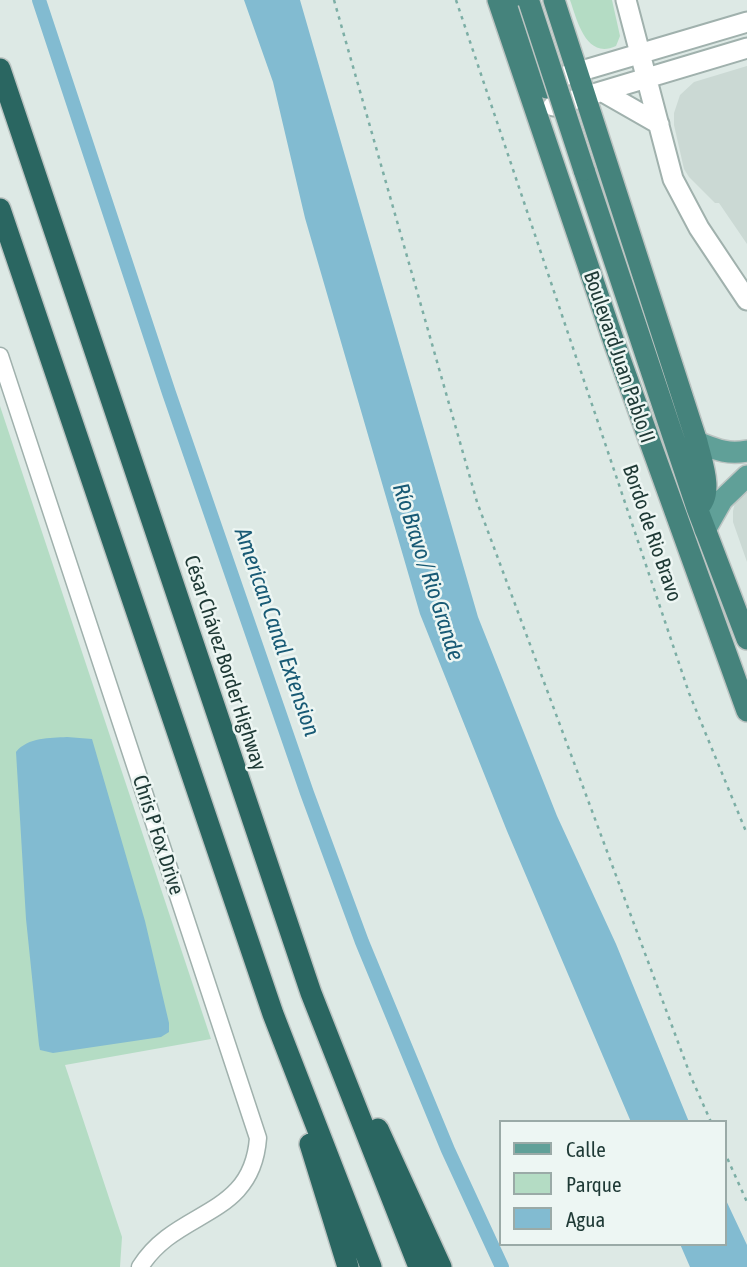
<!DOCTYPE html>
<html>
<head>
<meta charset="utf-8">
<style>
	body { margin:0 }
	#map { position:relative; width:747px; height:1267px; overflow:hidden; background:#dde9e5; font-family:"Asap Condensed",sans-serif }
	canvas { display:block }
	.legend { position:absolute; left:499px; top:1120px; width:228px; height:126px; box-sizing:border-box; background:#edf6f3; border:2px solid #9aaaa7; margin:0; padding:9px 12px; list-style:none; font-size:21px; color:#1e3935 }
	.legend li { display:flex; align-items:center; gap:14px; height:35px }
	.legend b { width:35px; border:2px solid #9aaaa7 }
</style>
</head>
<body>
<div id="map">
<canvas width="747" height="1267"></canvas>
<ul class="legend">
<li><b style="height:9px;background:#60a098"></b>Calle</li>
<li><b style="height:19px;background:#b4dcc4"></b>Parque</li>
<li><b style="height:19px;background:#82bbd1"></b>Agua</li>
</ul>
</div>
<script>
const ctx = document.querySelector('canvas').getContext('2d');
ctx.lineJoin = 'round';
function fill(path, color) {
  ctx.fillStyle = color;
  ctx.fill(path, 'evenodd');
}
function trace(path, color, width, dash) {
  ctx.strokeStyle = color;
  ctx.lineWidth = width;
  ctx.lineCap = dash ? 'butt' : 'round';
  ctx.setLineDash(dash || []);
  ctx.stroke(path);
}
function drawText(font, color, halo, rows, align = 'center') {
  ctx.font = font + ' "Asap Condensed",sans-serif';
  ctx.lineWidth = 5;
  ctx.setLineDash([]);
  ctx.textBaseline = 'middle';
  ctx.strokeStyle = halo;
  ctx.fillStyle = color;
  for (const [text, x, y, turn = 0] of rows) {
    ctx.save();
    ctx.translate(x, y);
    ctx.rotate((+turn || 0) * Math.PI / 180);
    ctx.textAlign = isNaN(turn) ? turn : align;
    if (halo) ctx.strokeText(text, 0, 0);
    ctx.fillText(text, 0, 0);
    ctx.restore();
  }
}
const built = new Path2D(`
	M747,66V244L719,203H715L689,177L684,169L674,125V113L680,95L694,82Z
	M747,489V562L733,522V511L736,498Z`);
const green = new Path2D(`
	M570,0H612L620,36L616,46C586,60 577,20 570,0Z
	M0,406L211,1039L65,1065L122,1237L120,1267H0Z`);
const water = new Path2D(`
	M244,0H300L478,617L557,816L616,944L689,1122H631L507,831L420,614L305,218L273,82Z
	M67,737L92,739L145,921L169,1023V1032L161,1037L53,1053L40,1050L39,1045L26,919L16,752C28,737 50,738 67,737Z
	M724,1196L747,1245V1267H690L680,1244H724Z`);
const canal = new Path2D(`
	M39,0L169,393L307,793L362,942L448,1150L502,1267`);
const path = new Path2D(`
	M334,0L477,502L691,1077L711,1122
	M456,0L689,693L747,834
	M724,1151L747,1202`);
const minor = new Path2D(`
	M0,356L258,1138C252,1219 177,1208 140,1267`);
const tertiary = new Path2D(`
	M626,0L673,179L699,228L747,300
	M544,82L747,22
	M603,92L659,124
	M553,106L747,48`);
const primary = new Path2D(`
	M697,442C715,449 727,455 747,451
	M705,530L722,500L747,476`);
const trunk = new Path2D(`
	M498,0L615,345L747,711
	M515,0L547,88
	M554,0L697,442C701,460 715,495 697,508
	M584,170L697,508L747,639`);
const motorway = new Path2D(`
	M0,69L311,993L419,1267
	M0,209L273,1014L371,1267
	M378,1129L441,1267
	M310,1144L348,1267`);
const trunkBridge = new Path2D(`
	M529,2L584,170`);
const streetNames = [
	["Boulevard Juan Pablo II",619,357,71],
	["Bordo de Rio Bravo",652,533,71],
	["César Chávez Border Highway",225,663,72],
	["Chris P Fox Drive",158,835,72]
];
const waterNames = [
	["Río Bravo / Rio Grande",428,572,72],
	["American Canal Extension",277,632,71]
];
fill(built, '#cbd9d4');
fill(green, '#b4dcc4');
fill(water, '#82bbd1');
trace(canal, '#82bbd1', 14);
trace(minor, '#a0b1ad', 19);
trace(tertiary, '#a0b1ad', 23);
trace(primary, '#bcc4c2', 24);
trace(trunk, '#bcc4c2', 24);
trace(motorway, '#bcc4c2', 24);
trace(path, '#7caea5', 2.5, [3.5, 5]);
trace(minor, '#fff', 16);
trace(tertiary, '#fff', 19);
trace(primary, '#60a098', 21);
trace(trunk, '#45837c', 21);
trace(motorway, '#2a6661', 21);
trace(trunkBridge, '#bcc4c2', 24, []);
trace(trunkBridge, '#45837c', 21);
drawText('21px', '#1e3935', '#edf6f3', streetNames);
drawText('italic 23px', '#185a75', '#edf6f3', waterNames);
</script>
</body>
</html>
